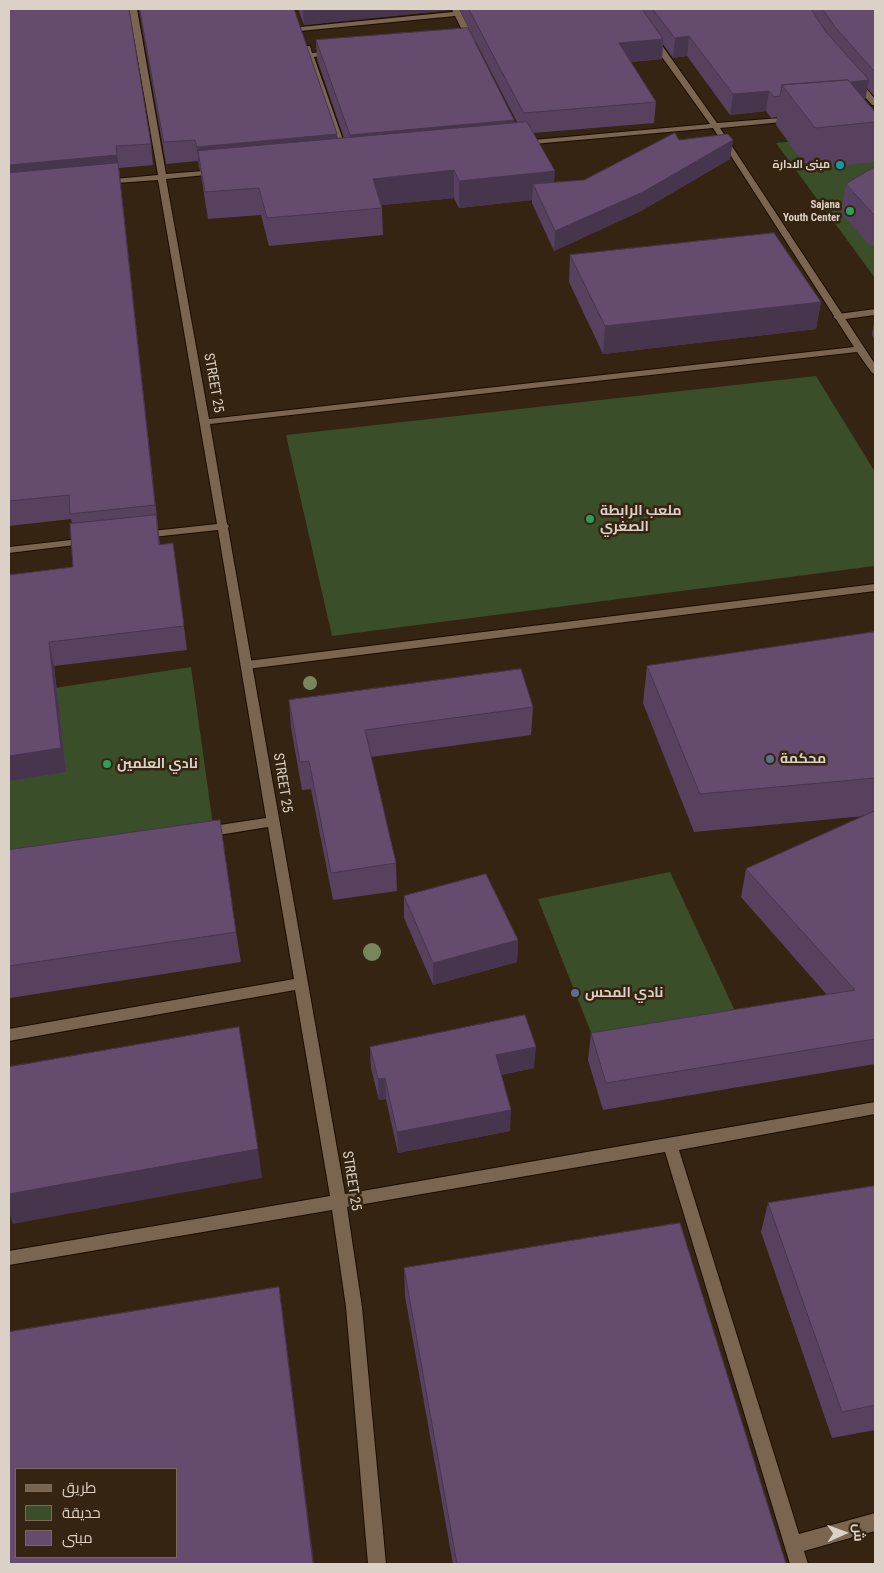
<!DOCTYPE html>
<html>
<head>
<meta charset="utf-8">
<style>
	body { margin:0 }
	#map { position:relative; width:884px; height:1573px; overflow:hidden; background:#352411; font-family:"Roboto Condensed",Cairo,sans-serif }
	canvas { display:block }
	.frame { position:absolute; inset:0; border:10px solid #dcd1c6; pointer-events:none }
	.legend { position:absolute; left:15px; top:1468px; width:162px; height:90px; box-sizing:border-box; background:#352411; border:1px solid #786959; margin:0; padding:6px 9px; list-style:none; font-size:15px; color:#dcd1c6 }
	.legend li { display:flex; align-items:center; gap:10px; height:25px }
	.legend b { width:25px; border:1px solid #786959 }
	.north { position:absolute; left:819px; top:1508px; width:50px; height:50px; -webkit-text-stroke:4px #352411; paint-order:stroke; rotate:88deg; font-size:14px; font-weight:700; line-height:20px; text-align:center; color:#dcd1c6 }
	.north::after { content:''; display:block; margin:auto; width:18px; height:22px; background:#dcd1c6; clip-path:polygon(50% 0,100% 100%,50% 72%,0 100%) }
</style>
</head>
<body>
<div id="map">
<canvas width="884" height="1573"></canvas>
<div class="frame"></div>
<ul class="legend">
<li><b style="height:6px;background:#796550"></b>طريق</li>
<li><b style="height:14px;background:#3a4e2a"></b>حديقة</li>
<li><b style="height:14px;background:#654c6f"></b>مبنى</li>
</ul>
<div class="north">ش</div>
</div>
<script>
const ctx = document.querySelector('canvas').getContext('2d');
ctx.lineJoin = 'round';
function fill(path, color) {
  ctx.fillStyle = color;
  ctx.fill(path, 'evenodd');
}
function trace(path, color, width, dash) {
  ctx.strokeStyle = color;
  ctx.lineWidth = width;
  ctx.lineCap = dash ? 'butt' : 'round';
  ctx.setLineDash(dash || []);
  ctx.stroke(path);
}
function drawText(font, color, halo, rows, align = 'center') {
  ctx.font = font + ' "Roboto Condensed",Cairo,sans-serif';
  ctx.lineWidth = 5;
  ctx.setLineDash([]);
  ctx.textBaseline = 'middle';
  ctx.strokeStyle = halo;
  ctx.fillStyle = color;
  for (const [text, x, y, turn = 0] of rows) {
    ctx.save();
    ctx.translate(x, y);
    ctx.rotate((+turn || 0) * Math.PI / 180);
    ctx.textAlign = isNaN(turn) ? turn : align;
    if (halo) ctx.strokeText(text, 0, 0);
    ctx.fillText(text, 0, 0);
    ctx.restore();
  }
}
const green = new Path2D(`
	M875,133V278L776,143Z
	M816,376L875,472V566L332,636L286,435Z
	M191,667L213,825L9,852V695Z
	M670,872L734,1009L594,1040L538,899Z`);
const service = new Path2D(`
	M875,309V315L838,320L833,317L838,314Z
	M875,584V591L247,669L241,665L247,661Z`);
const minor = new Path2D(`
	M129,9H137L166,174L215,170L219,172L215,174L166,179L209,419L854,347L713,128L522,145L518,143L522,141L710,124L649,39L653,37H656L717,123L793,117L797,119L793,121L720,128L875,364V374L872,373L857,352L210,424L227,524L229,526L228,528L345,1194L875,1102V1114L679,1150L799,1534L875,1513V1531L804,1551L808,1564H790L665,1152L347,1207L362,1307L386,1564H368L346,1307L332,1210L9,1265V1251L330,1196L295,990L9,1041V1029L294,979L268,827L206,837L201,835L200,832L201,829L206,827L266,818L218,530L143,538L138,535L143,532L217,524L158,180L103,184L99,182L103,180L158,175Z
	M452,9H459L476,42L475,44H469L455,16L300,31L296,29L300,27L453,12Z
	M304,46H310L312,53L332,51L336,53L332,55L314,57L348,154L347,156L340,154L303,48Z
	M852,78H858L875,99V105H872L852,82Z
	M88,538L92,539L93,541L92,543L9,553V547Z`);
const trees = [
	[310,683,7],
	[372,952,9]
];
const wall = new Path2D(`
	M9,9L151,144L153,165L119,168L160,545L173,543L187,650L54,666L66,772L9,781V575L73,567L72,524L71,519L9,526Z
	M139,9H294L337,134L338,138H344L317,59L316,40L514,120V123L517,122L459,9H875V97L867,88L865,100L875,112V162L808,169L776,125L777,117L771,118L766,111L730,115L687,56L673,58L663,44L662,59L631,62L656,102L654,123L533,133L554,182L584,180L679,140H733L730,159L641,211L554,251L532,203V200L459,208L454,198L382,205V208L383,235L269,246L261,215L208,219L200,169H199L198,161L166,164Z
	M298,9H451L450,10L304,25Z
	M875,167V246L869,245L841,213L846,184Z
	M570,255L821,302L816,329L603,354L569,282Z
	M875,316V340L872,335Z
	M875,632V1064L603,1110L588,1060L591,1033L827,995L741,897L746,869L865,816L694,832L643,703L647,666Z
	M289,700L533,707L531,735L371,757L396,863L397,891L333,900L311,789L302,790L291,728Z
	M9,850L236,932L241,962L10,998L9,993Z
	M404,896L518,940L517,962L433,985L404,918Z
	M370,1047L534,1068L501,1075L510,1131L398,1153L386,1099L379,1100L371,1068Z
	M875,1186V1430L832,1438L761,1232L768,1203Z
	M404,1268L786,1564H453L405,1296Z`);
const shadedWall = new Path2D(`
	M303,9H451L450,10L304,25Z
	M689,36L687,56L673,58L675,38Z
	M663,39L662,59L617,63L619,43Z
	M869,80L865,100L833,84Z
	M769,91L766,111L730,115L733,94Z
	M514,120L513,139L350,155V135Z
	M337,134L338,155L198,151L200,169H199L197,147Z
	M733,140L730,159L641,211L554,251L555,231Z
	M116,146L119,168L158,529L155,505L9,187V165Z
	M454,170V198L374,206L373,179Z
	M555,171L553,198L533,184L532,200L459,208V181Z
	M821,302L816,329L603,354L605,326Z
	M49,642L54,666L66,772L9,781V756Z
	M518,940L517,962L433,985V963Z
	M536,1047L534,1068L495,1076L496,1055Z
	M385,1078L386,1099L379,1100L378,1079Z
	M511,1110L510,1131L398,1153L397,1132Z
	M258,1149L262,1178L13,1224L9,1212V1194Z
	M279,1287L283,1315L314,1564H313Z`);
const building = new Path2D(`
	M9,9H129L151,144L116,146L117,155L9,165Z
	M140,9H294L337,134L197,147L195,140L164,142Z
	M469,9H642L663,39L619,43L656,102L524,113Z
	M653,9H811L826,32L869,80L850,82L848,80L782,85L780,96L774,97L769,91L733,94L689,36L675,38Z
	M823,9H875V72L835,27Z
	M468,28L514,120L350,135L316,40Z
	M848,80L875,112V122L815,128L782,85Z
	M527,122L555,171L459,181L454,170L373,179L382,208L267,218L259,188L205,192L198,151Z
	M675,133L679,140L728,134L733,140L643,192L555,231L533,184L584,180Z
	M118,163L155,505L70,514L69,495L9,501V173Z
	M875,167V216L846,184Z
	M774,233L821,302L605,326L570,255Z
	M156,515L159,545L173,543L184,626L49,642L61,748L9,756V575L73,567L70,524Z
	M875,632V778L700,794L647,666Z
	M521,669L533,707L365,730L396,863L331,873L309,761L300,762L289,700Z
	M875,811V1039L606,1083L591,1033L855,990L746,869Z
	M220,820L236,932L9,966V850Z
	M486,874L518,940L433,963L404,896Z
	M525,1015L536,1047L496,1055L511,1110L397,1132L385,1078L378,1079L370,1047Z
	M239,1027L258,1149L9,1194V1067Z
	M875,1186V1405L842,1412L768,1203Z
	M680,1223L786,1564H457L404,1268Z
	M279,1287L313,1564H9V1332ZM16,1469H176V1557H16Z`);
const markers = [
	[840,165,5,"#0f9aa8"],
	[850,211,5,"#2e9e5b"],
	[590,519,5,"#2e9e5b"],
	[770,759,5,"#5c6f8a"],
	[107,764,5,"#2e9e5b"],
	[575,993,5,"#5c6f8a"]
];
const farPoinames = [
	["مبنى الادارة",830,165],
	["Sajana",840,205],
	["Youth Center",840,218]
];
const streetNames = [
	["STREET 25",213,383,80],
	["STREET 25",282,783,81],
	["STREET 25",351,1181,81]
];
const poiNames = [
	["ملعب الرابطة",600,511],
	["الصغري",600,527],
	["محكمة",780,759],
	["نادي العلمين",117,764],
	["نادي المحس",585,993]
];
fill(green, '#3a4e2a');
trace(service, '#1c0d00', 2);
trace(minor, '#1c0d00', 2);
fill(service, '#796550');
fill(minor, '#796550');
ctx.fillStyle = '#79855a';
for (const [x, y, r] of trees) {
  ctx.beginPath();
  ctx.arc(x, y, r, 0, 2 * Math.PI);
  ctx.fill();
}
fill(wall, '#57415f');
fill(shadedWall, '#47354e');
fill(building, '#654c6f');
trace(building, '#47354e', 1);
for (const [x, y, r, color] of markers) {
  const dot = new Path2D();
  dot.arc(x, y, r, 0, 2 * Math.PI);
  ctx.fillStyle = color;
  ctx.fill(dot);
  trace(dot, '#352411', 2);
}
drawText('bold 11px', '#dcd1c6', '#352411', farPoinames, 'right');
drawText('14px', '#dcd1c6', '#352411', streetNames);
drawText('bold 14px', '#dcd1c6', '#352411', poiNames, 'left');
</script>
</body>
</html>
